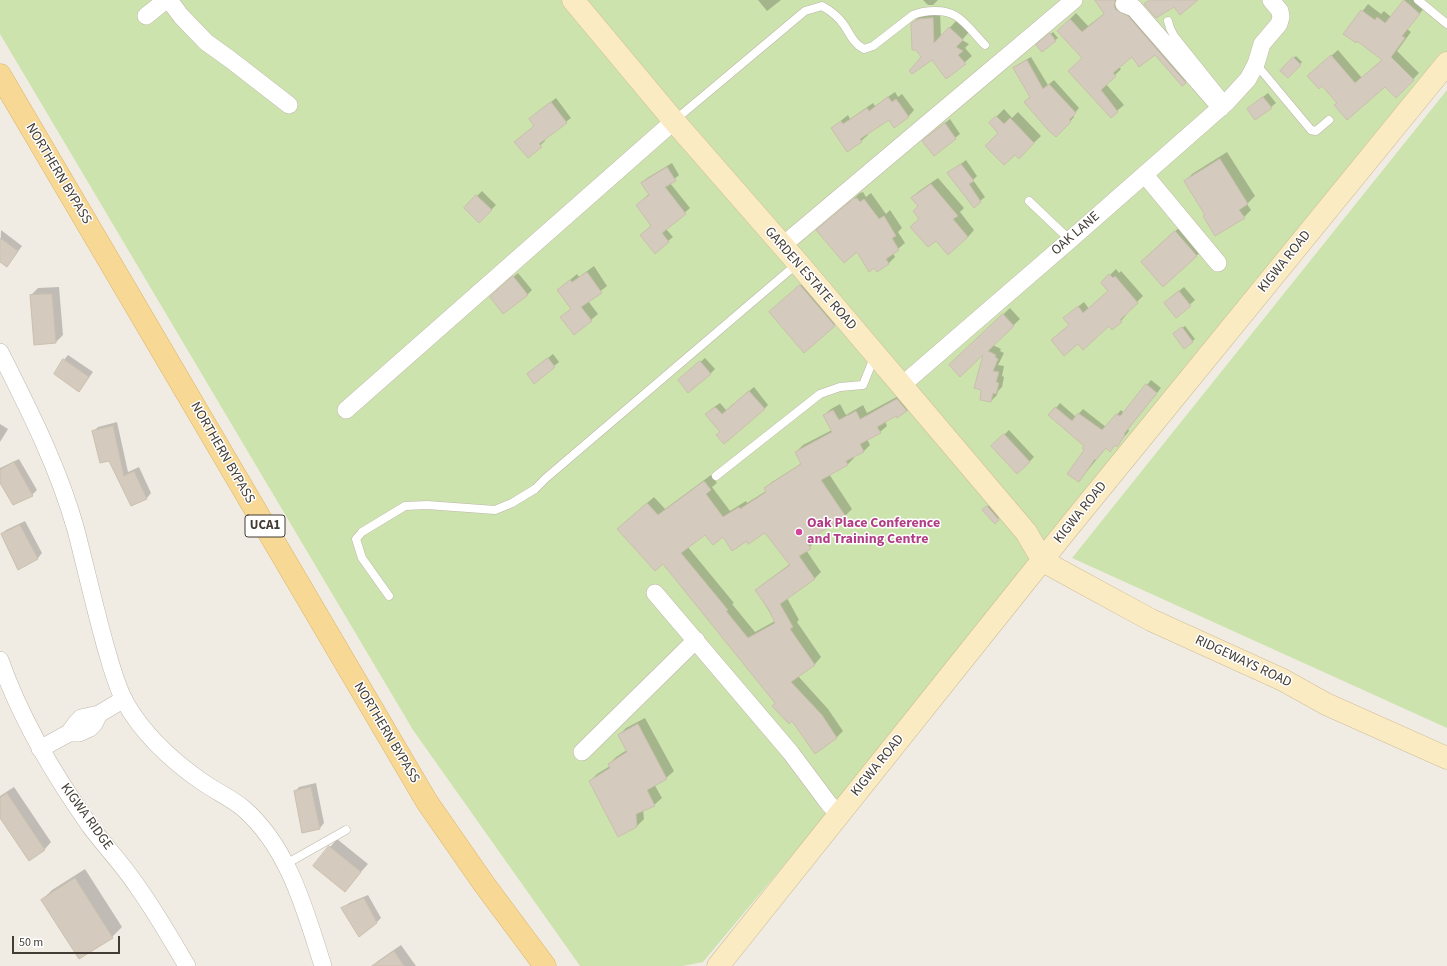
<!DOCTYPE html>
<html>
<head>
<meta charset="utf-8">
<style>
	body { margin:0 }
	#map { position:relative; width:1447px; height:966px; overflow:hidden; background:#f0ece3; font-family:"Source Sans 3",sans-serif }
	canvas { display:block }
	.scale { position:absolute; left:12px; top:936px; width:108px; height:18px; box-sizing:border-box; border:2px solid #423c34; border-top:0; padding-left:5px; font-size:12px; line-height:14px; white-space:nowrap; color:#423c34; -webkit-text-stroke:3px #fff; paint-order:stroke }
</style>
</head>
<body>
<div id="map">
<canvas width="1447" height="966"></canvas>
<div class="scale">50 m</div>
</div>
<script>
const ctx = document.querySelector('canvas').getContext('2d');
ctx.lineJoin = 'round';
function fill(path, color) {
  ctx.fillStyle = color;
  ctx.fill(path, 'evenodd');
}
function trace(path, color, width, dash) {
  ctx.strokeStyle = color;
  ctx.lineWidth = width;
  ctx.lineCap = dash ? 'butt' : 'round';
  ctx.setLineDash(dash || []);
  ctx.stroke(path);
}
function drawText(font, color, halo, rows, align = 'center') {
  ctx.font = font + ' "Source Sans 3",sans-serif';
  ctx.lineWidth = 3;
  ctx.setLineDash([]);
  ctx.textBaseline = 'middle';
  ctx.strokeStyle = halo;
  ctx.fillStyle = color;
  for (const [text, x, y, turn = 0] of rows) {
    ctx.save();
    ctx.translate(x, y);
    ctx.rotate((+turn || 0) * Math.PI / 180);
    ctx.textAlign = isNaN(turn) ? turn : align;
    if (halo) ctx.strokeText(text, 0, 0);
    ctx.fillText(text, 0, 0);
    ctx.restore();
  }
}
const green = new Path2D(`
	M0,0H1447V70L703,962L683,966H580L413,730L0,34Z
	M1447,90V728L1072,558Z`);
const shadow = new Path2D(`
	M758,0H781L767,11Z
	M923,0H938L933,5H928Z
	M1096,0H1120L1191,77L1186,82L1156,54L1132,55L1119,67L1121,69L1106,84L1124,105L1111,116L1084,58L1058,31L1076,13L1088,26L1105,13Z
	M1405,0H1417L1425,7L1407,29L1411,32L1397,51L1419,73L1396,97L1385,86L1338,103L1315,70L1338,50L1362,78L1383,59L1358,40L1345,34L1368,4L1381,14L1384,11L1391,17Z
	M940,12L941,37L956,21L969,32L962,40L969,44L965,48L972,56L947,78L932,59L922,58L912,24L919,17Z
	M1053,32L1058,38L1042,50L1038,45Z
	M1296,56L1302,62L1288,77L1281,70Z
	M1031,57L1048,85L1054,80L1079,108L1073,115L1074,117L1056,136L1014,68L1019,64Z
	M895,92L898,97L902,94L914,110L908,117L889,118L867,133L868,135L861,141L847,151L832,128L848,115L850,119L873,103L875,106Z
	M1268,93L1276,103L1271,107L1248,109Z
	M556,98L571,118L544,139L545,141L528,157L535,125L530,119Z
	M1004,109L1012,118L1018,112L1041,136L1019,157L999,133L990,123Z
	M950,119L960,134L955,138L928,136Z
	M1227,152L1255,196L1247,204L1251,210L1244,217L1206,214L1185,182L1192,174Z
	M966,160L977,176L973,180L985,197L974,206L949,173Z
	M672,163L679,175L670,183L690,208L666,229L673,237L668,241L641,235L652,225L637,205L649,194L642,183L647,178Z
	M938,178L964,208L960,212L974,230L968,237L920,218L919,206L912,198L919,191Z
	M482,191L496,205L479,222L465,208Z
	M863,192L866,197L871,193L886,214L890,210L902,228L898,232L905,243L893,253L895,257L889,263L877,271L857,251L824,224L860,193Z
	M1182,225L1204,249L1196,256L1149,255Z
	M1,230L22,246L11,261H0Z
	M594,266L607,286L588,301L598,314L591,320L568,311L571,309L558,290L577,274L579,277Z
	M1116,269L1119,273L1121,271L1143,296L1125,314L1126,315L1121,321L1109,325L1078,343L1052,340L1070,325V313L1084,302L1089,309L1109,290L1102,283Z
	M518,273L532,290L527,295L496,292Z
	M808,279L841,318L834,325L778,305Z
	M59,287L63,335L56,342L31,295L38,288Z
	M1184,287L1195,300L1177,316L1170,298Z
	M1010,308L1020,319L993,345L1001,349L1000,351L1004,353L998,365L1004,366L1002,376L1004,377L1002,387L998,391L997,395L991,401L985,352L950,365Z
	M1185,326L1195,339L1185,347L1177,332Z
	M553,354L559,362L534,382L528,374Z
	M68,355L93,372L79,391L64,360Z
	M705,358L715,369L710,374L684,376Z
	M1151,380L1161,388L1128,429L1129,431L1121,441L1106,448L1079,481L1086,449L1085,445L1050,415L1060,403L1076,417L1083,409L1106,427L1121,410L1124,413Z
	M754,387L768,405L764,409L722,432L710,410L720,403L726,410Z
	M904,393L913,404L907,411L897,416L896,415L885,421L887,426L880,432L867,439L870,445L863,452L854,456V458L848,464L829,474L852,509L845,516L813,535L817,541L806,550L821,572L815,578L787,598L799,620L797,622L821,657L815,664L798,676L828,709L843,731L837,737L816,752L793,720L777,703L663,563L625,522L654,497L665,509L711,475L717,483L712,487L730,511L746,501L747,503L766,491L765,488L772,482L802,463L796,452L803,445L832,430L824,415L831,409L840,404L846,415L863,405L867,413ZM766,532L790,564L763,584L756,590L775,621L755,632L732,604L734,603L687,546L705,533L747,540Z
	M117,422L128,472L139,467L151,493L147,498L131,505L110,460L94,431L98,427Z
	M0,424L8,429L0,442Z
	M1009,430L1034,457L1029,462L993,446Z
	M19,459L37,490L32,495L0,481V468Z
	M992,502L1003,514L995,522L984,510Z
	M25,521L42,553L38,558L18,569L2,534L6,530Z
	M645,718L674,771L666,778L654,784L662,798L654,805L643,810L644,819L636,827L590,781L597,774L610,766L609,764L616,757L627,750L619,735L626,728Z
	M316,783L324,823L320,828L295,792L299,787Z
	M14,787L51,842L44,850L0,816V796Z
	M337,839L368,864L345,890L314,866Z
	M85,869L122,927L112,937L79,958L42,900L52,890Z
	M368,895L381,918L377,922L344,908L349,903Z
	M401,945L416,966H373L378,961Z`);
const building = new Path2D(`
	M1095,0H1115L1114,6L1116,10L1128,16L1186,83L1182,86L1155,55L1139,67L1132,57L1113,73L1116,76L1101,90L1118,112L1111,118L1068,71L1082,58L1057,31L1070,19L1082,32L1104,14Z
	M1150,0H1198L1180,15L1174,7L1156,18L1144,4Z
	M1404,0L1420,14L1402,36L1405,38L1391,57L1414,80L1396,98L1385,87L1347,120L1334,105L1337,103L1322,86L1319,89L1307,76L1331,55L1355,83L1382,60L1357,41L1356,43L1343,34L1361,10L1375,20L1377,17L1385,23Z
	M933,18L934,43L949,27L963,40L956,47L963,51L958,55L966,64L946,79L932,60L912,74L909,71L921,57L916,50H912L911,23L919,19Z
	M1050,33L1056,41L1042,52L1036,45Z
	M1293,57L1301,65L1288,78L1280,71Z
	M1027,60L1043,89L1049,84L1076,113L1069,120L1071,122L1056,137L1048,130L1024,102L1030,97L1013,68Z
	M888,97L892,102L896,99L909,117L894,128L889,120L860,139L862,142L847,152L831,128L841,121L843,124L867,108L869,111Z
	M1263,97L1272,108L1255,120L1247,109Z
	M551,102L567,123L539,144L542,147L528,158L514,142L534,126L529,119Z
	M996,116L1004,124L1010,118L1034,143L1019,159L1015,155L1004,165L985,146L998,133L989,123Z
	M945,123L956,139L934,156L922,141Z
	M1220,159L1248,204L1239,210L1245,218L1215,236L1203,216L1205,215L1184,181Z
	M961,164L974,181L969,184L981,202L974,208L947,173Z
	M667,167L676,181L665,187L686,214L662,233L669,242L655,254L640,235L651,226L636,205L649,195L641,183Z
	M931,184L958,216L953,219L968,237L948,255L936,241L928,247L910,227L919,219L913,211L918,206L911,198Z
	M476,195L492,210L479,223L464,208Z
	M857,198L860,202L864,199L879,219L884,216L896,236L892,238L899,250L886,259L889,264L877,272L874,268L869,272L857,252L844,263L816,230L853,199Z
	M1175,231L1197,256L1163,287L1141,262Z
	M0,238L18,251L7,267L0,262Z
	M587,272L602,293L581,307L592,321L574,335L560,317L571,309L557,290L570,280L572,282Z
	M1109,274L1113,278L1115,276L1138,303L1120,320L1122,322L1112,330L1109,326L1083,350L1078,344L1064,356L1051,340L1069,325L1063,318L1078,306L1083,313L1108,291L1101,283Z
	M513,276L528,295L503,314L490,297Z
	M800,285L835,326L804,353L769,312Z
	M1179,291L1191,306L1176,318L1164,303Z
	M52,294L56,343L34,345L30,295Z
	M1003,314L1014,326L988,351L996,355L995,357L998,359L993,371L999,372L996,382L999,383L996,394L993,393L991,402L980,400L981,390L974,388L983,355L960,377L949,365Z
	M1182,327L1193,342L1184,349L1173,334Z
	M548,358L555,367L534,384L527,374Z
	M63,359L89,377L79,392L54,374Z
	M700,361L711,374L688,393L678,380Z
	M1146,384L1157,393L1124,434L1125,435L1117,447L1115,445L1110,452L1106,448L1096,460L1095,459L1079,482L1067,474L1084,450L1082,448L1084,446L1048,415L1055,407L1072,421L1078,413L1102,430L1116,414L1120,416Z
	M749,391L765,409L724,444L716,435L720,432L705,414L715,407L722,414Z
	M897,399L907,411L897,418L896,416L877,427L881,433L860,444L864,452L846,461L848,465L821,480L846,517L806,541L811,549L799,556L815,579L780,604L793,627L790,629L815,665L791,682L822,715L837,738L815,754L792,721L789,724L772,706L775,703L663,564L655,571L617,529L647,503L658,515L704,481L711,490L706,494L723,517L739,507L740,509L766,492L764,488L801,464L795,452L832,432L823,415L833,410L839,420L856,411L860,419ZM765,533L790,565L755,590L769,610L775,623L748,638L726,611L728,610L681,553L705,535L713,545L723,537L732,551L747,541L748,544Z
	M113,426L124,476L134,471L147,499L131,506L109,461L100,463L92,431Z
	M1004,434L1030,462L1017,474L991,446Z
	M14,462L33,496L13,505L0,483V470Z
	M987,506L999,520L995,524L982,510Z
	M20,525L38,559L18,570L1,534Z
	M638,724L667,779L647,790L655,806L636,814L637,827L618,837L589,781L610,768L608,764L627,752L618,735Z
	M311,787L320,829L302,833L294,791Z
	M7,793L45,850L29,861L0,818V798Z
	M329,846L361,872L345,892L313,866Z
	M75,878L113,938L79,959L41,900Z
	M364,898L377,923L359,937L341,908Z
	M394,951L404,966H372Z`);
const lane = new Path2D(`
	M1418,0L1447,24
	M1168,21L1170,28L1174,36L1227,102
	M1256,64L1311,130L1316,131L1329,120
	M675,120L805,11L822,6C831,11 838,16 844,25C850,34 853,43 864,49L873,46L913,15C925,10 945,9 956,16C967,23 976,36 985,45
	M1029,201L1070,240
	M716,476L820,394L840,387L863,385L873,360L876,362
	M389,596L362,558L356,539L362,532L405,506L427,505L495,510L512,503L535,489L546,478L798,263
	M286,864L346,830`);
const street = new Path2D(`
	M169,0L181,16L206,42L231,60L289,105
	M1124,4L1134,8L1221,108
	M146,16L166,0
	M1145,175L1218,263
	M782,246L1074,0
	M0,352C29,410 58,466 76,530C86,569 95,609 106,648C111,665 116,685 125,702C143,734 171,760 201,781C215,791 231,798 243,808C289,848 305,910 323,966
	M901,386L1070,240L1227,102L1248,79L1256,64L1262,44L1279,24L1281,17L1280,11L1271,0
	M346,410L674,121
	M655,593L791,753L829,804L839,814
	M0,660C21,720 54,775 90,826C105,846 123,865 137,886C155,911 171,939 187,966
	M69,733L77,722L81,718L99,714L124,699
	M40,749L69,733H79L90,728L94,724L99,714
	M582,752L696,640`);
const secondary = new Path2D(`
	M573,0L674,121L798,263L1026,532L1043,561L1070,576L1151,620L1283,680L1326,704L1447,758
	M718,966L1068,528L1447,63`);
const primary = new Path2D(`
	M0,75L427,802L484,884L545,966`);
const markers = [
	[799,532,4,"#d1479c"]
];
const shields = [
	[265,526,40]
];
const shieldNames = [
	["UCA1",265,526]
];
const streetNames = [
	["NORTHERN BYPASS",58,174,59],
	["OAK LANE",1076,234,-41],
	["KIGWA ROAD",1285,262,-51],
	["GARDEN ESTATE ROAD",810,279,49],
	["NORTHERN BYPASS",222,453,60],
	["KIGWA ROAD",1081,513,-51],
	["RIDGEWAYS ROAD",1243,662,25],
	["NORTHERN BYPASS",386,733,59],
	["KIGWA ROAD",878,766,-51],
	["KIGWA RIDGE",86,817,54]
];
const hotelNames = [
	["Oak Place Conference",807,524],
	["and Training Centre",807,540]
];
fill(green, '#cde3ae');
fill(shadow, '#0003');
fill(building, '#d4cabd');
trace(building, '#cbbfad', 1);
trace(lane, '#beb6aa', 9);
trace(street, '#beb6aa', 18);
trace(secondary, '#cebd96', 23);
trace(primary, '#dbb467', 23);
trace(lane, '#fff', 8);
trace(street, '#fff', 17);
trace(secondary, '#faebc3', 22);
trace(primary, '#f7d895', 22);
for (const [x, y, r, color] of markers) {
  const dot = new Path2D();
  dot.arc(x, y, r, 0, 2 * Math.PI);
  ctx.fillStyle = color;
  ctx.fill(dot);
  trace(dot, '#fff', 1.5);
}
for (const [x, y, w] of shields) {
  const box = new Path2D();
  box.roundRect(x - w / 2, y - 11, w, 22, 3);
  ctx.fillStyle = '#fff';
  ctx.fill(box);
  trace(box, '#423c34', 1);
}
drawText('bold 13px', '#423c34', null, shieldNames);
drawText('14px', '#423c34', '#fff', streetNames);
drawText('bold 14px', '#b23c85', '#fff', hotelNames, 'left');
</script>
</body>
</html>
